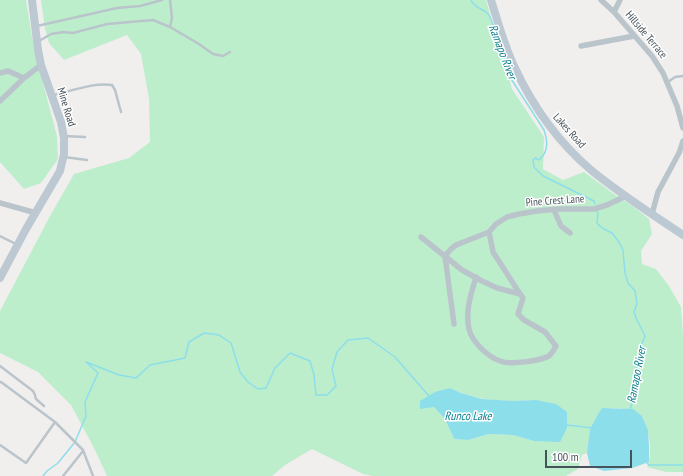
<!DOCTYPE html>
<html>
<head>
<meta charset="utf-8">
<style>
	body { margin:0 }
	#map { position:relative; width:683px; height:476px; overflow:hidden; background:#f1eeee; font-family:"PT Sans Narrow",sans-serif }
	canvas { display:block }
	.scale { position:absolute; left:545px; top:450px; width:87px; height:18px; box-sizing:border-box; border:2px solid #47535b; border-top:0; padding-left:5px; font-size:12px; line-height:14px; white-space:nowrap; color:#47535b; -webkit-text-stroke:3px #fff; paint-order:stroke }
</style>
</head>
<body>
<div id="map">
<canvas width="683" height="476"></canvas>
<div class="scale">100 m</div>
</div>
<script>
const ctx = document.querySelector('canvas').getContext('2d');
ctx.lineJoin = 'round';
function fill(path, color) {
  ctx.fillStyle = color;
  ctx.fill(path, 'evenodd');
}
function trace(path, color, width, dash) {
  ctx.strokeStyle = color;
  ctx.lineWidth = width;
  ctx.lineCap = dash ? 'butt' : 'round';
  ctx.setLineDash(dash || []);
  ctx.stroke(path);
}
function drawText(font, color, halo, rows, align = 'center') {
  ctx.font = font + ' "PT Sans Narrow",sans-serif';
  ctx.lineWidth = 3;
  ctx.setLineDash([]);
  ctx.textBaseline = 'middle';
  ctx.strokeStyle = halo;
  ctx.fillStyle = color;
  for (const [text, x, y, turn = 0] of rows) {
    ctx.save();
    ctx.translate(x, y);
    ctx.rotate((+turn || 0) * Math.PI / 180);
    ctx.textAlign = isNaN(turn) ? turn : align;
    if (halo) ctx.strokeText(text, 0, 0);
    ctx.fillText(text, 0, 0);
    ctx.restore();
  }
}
const green = new Path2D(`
	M0,0H26L34,49L57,136L58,159L41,183L24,189L0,162Z
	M41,0H486L512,89L544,137L543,169L563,180L584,172L614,194L634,207L649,219L652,234L641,251L642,264L656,269L669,286L681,307L683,336V472H666L647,467C652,457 650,442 648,432C647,426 644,421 642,416L620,408H602L598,414L590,429L587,453L582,455L578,469L566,476H373L363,474L312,449L285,465L272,476H107L95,450L71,405L38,372L0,353V311L50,216L74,174L129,158L150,142L149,99L141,54L127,35L64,60L49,43L45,29ZM450,388C479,402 505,402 536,400L534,441L513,435L489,434L468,440L454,439L445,419L434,407Z`);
const water = new Path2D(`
	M450,388L461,393L482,399L513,401L536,400L556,404L567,412V428L560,442L534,441L513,435L489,434L468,440L454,439L445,419L434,407L420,409V401L435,392Z
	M602,408L633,409L642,416L648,430L649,447V462L632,468L604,471L590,466L587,453L590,429L598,414Z`);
const stream = new Path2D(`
	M471,0C476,10 483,8 488,14C490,16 491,20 492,22C499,39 505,57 508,74L544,130C548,141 549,152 539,160L535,158L533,160L534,167L543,176L594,201L595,204
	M597,211L598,214L597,223L602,228L612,233L619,242L623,250L625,273L628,283L635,291L637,304L634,312L637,320L645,336L641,346L637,362L635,395L630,409
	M567,425L593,428
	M647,463L649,465H683
	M43,476L47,471L58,463L75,442L86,416L85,402L98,373L86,362L119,375L136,378L150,365L185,358L189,342L204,333L219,335L231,343L240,372L248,382L258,389L266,388L275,368L290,353L310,361L314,375L316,395H327L336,386L332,369L337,352L348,340L368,338L395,357L429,396`);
const lane = new Path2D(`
	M37,26L117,8L140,6L162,0
	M170,27L172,18L170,0
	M39,41L51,34L63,32L73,33L107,24L153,20L170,27L199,44L213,54L223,56L230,52
	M668,82L675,77L683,76
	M54,95C71,91 95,82 112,85L115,90L121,112
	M64,136L85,137
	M64,157L87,160
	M0,236L16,244
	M0,366L33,391L35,395L36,399L44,406
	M0,382H1L55,422L26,463L0,445
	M55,422L83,450L93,476
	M63,476L83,451`);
const street = new Path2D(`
	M601,0L614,12
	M620,0L614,12L652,56L663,73L677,106L683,128
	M581,46L634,36
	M0,73L8,71L24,78
	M0,101L24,78L41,65
	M0,203L36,213
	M554,210L561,226L570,233
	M652,214L658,192L679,153L683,141
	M489,232L493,252L520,294
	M421,237L462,270L480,280L497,288L520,294L523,298L518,314L524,320L545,332L556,346C554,350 552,353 549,356C539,361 511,365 500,361C488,357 472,342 469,329C465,311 471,294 476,277
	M454,324L445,256L451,249L456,245L489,232L496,224L507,217L519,214L537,211L558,209H594L607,205L626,196`);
const secondary = new Path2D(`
	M491,0C498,22 504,45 514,66C532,105 558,142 591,170C620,194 652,214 683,235
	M0,278L26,229L60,171L64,154V138L61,122L41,65L38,50L32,0`);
const streetNames = [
	["Hillside Terrace",646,35,50],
	["Mine Road",66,107,73],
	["Lakes Road",569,131,48],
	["Pine Crest Lane",555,201,-4]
];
const waterNames = [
	["Ramapo River",502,52,69],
	["Ramapo River",637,375,-79],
	["Runco Lake",468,417]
];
fill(green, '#bdeecc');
fill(water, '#8cdeea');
trace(stream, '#8cdeea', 1.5);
trace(lane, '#bac4cb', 2.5);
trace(street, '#bac4cb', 5.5);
trace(secondary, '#bcc8d2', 8);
drawText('11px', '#47535b', '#fff', streetNames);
drawText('italic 12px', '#108090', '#fff', waterNames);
</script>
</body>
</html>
